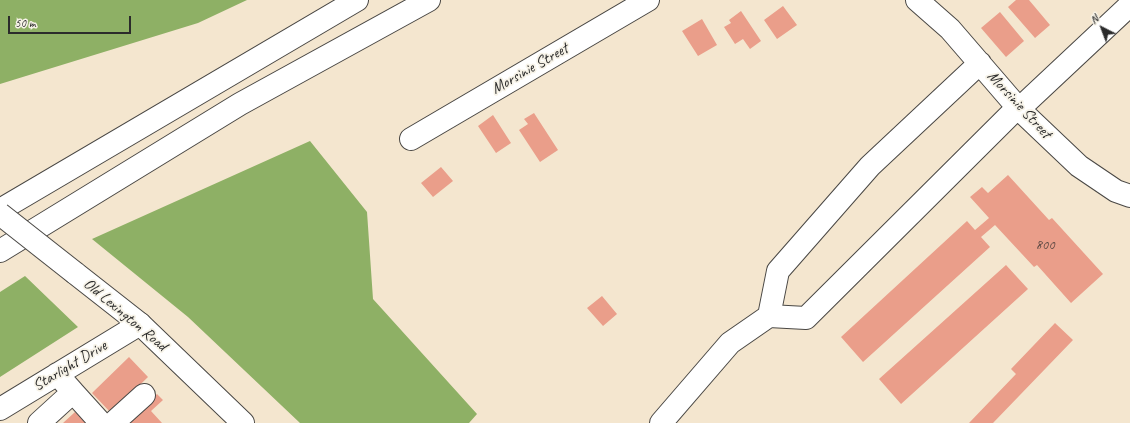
<!DOCTYPE html>
<html>
<head>
<meta charset="utf-8">
<style>
	body { margin:0 }
	#map { position:relative; width:1130px; height:423px; overflow:hidden; background:#f4e6cf; font-family:Caveat,sans-serif }
	canvas { display:block }
	.north { position:absolute; left:1082px; top:8px; width:40px; height:40px; -webkit-text-stroke:3px #f7f3e8; paint-order:stroke; rotate:318deg; font-size:11px; font-weight:700; line-height:16px; text-align:center; color:#2b2b2b }
	.north::after { content:''; display:block; margin:auto; width:14px; height:18px; background:#2b2b2b; clip-path:polygon(50% 0,100% 100%,50% 72%,0 100%) }
	.scale { position:absolute; left:8px; top:16px; width:123px; height:18px; box-sizing:border-box; border:2px solid #2b2b2b; border-top:0; padding-left:5px; font-size:12px; line-height:14px; white-space:nowrap; color:#2b2b2b; -webkit-text-stroke:3px #f7f3e8; paint-order:stroke }
</style>
</head>
<body>
<div id="map">
<canvas width="1130" height="423"></canvas>
<div class="north">N</div>
<div class="scale">50 m</div>
</div>
<script>
const ctx = document.querySelector('canvas').getContext('2d');
ctx.lineJoin = 'round';
function fill(path, color) {
  ctx.fillStyle = color;
  ctx.fill(path, 'evenodd');
}
function trace(path, color, width, dash) {
  ctx.strokeStyle = color;
  ctx.lineWidth = width;
  ctx.lineCap = dash ? 'butt' : 'round';
  ctx.setLineDash(dash || []);
  ctx.stroke(path);
}
function drawText(font, color, halo, rows, align = 'center') {
  ctx.font = font + ' Caveat,sans-serif';
  ctx.lineWidth = 3.5;
  ctx.setLineDash([]);
  ctx.textBaseline = 'middle';
  ctx.strokeStyle = halo;
  ctx.fillStyle = color;
  for (const [text, x, y, turn = 0] of rows) {
    ctx.save();
    ctx.translate(x, y);
    ctx.rotate((+turn || 0) * Math.PI / 180);
    ctx.textAlign = isNaN(turn) ? turn : align;
    if (halo) ctx.strokeText(text, 0, 0);
    ctx.fillText(text, 0, 0);
    ctx.restore();
  }
}
const forest = new Path2D(`
	M0,0H247L198,23L0,84Z
	M310,141L367,212L373,299L477,414L469,423H300L188,317L92,239Z
	M25,276L78,327L0,377V292Z`);
const building = new Path2D(`
	M1016,0H1029L1050,25L1035,38L1008,7Z
	M783,6L797,25L777,39L764,20Z
	M741,11L761,41L750,49L743,39L735,44L724,27L731,23L729,20Z
	M1000,12L1024,41L1006,57L981,28Z
	M702,19L717,45L698,56L682,31Z
	M534,113L558,150L540,162L519,130L528,124L524,119Z
	M493,115L511,143L496,153L478,126Z
	M441,167L453,181L433,197L421,183Z
	M1008,175L1049,220L1052,218L1103,274L1071,303L1037,265L1034,267L995,225L981,237L990,247L863,362L841,337L967,221L975,230L989,218L970,197L982,187L988,193Z
	M1006,265L1028,289L901,404L879,379Z
	M602,296L617,314L603,326L587,308Z
	M1055,323L1073,340L993,423H969L1016,374L1011,369Z
	M129,357L148,377L111,413L92,393Z
	M157,394L163,400L151,411L162,423H127Z
	M75,412L86,423H63Z`);
const minor = new Path2D(`
	M917,0L950,29L1019,109L1079,166L1116,191L1130,196
	M1019,109L1130,5
	M411,139L648,0
	M769,316L778,271L870,166L980,63
	M73,392L101,423
	M0,409L140,324
	M39,423L73,392L57,374
	M113,423L144,395
	M661,423L730,343L769,316L806,318L1018,107`);
const major = new Path2D(`
	M75,273L140,324L243,423`);
const highway = new Path2D(`
	M0,210L357,0
	M0,251L240,104L429,0`);
const majorBridge = new Path2D(`
	M0,214L75,273`);
const numberNames = [
	["800",1045,245]
];
const streetNames = [
	["Morsinie Street",530,69,-30],
	["Morsinie Street",1019,105,47],
	["Old Lexington Road",125,315,40],
	["Starlight Drive",70,366,-31]
];
fill(forest, '#8eb065');
fill(building, '#ea9e8a');
trace(minor, '#494744', 24);
trace(major, '#494744', 24);
trace(highway, '#494744', 24);
trace(minor, '#fff', 22);
trace(major, '#fff', 22);
trace(highway, '#fff', 22);
trace(majorBridge, '#494744', 24, []);
trace(majorBridge, '#fff', 22);
drawText('14px', '#5b4843', null, numberNames);
drawText('16px', '#2b2b2b', '#f7f3e8', streetNames);
</script>
</body>
</html>
